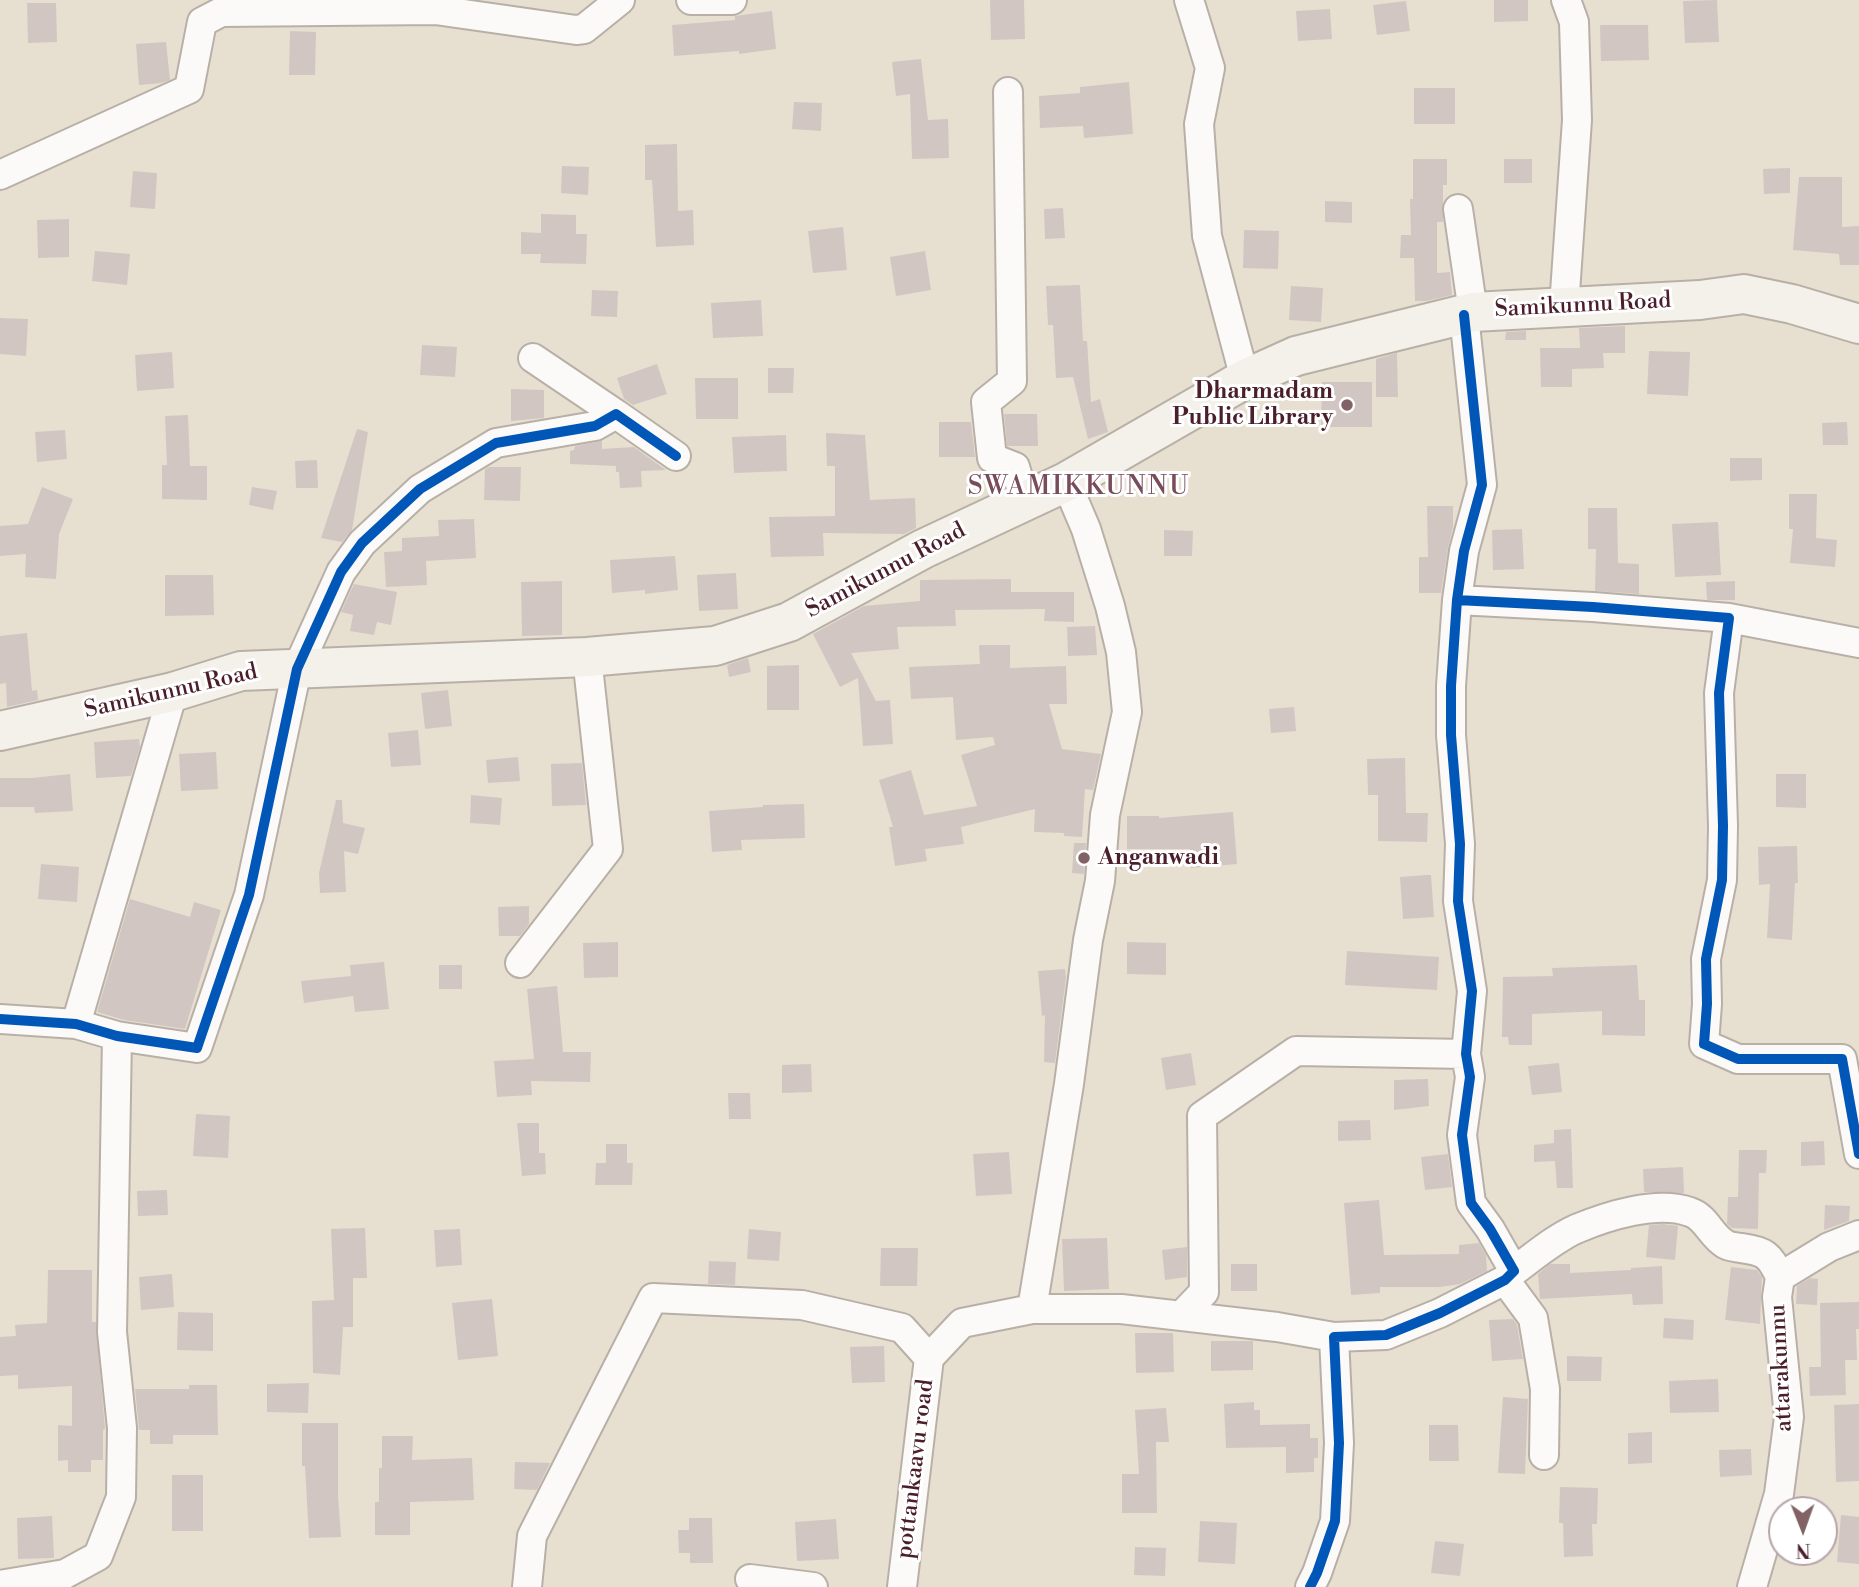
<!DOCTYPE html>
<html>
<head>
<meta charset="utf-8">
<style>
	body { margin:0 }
	#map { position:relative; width:1859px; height:1587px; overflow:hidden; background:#e7e0d0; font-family:"Libre Bodoni",serif }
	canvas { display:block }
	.north { position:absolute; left:1768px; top:1496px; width:70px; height:70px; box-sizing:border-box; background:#fff; border:2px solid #b7a5aa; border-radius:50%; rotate:179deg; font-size:19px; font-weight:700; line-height:28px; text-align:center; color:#4a1f2b }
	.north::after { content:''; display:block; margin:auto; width:24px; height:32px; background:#816365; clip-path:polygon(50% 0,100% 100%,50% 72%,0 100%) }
</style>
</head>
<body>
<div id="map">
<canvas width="1859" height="1587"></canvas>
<div class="north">N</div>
</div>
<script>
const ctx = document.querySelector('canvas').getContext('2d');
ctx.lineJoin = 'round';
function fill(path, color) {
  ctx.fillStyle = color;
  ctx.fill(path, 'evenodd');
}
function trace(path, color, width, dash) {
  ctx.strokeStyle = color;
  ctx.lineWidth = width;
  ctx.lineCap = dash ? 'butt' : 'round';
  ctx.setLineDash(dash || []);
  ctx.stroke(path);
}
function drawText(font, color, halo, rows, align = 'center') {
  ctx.font = font + ' "Libre Bodoni",serif';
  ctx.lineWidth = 6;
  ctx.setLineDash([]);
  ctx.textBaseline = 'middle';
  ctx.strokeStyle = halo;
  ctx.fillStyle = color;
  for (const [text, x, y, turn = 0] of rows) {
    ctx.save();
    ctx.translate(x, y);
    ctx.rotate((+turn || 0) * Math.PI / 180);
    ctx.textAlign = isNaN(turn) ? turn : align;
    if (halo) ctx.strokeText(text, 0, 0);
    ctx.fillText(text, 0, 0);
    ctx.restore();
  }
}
const building = new Path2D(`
	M990,0H1024L1025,39L991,40Z
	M1494,0H1528V21L1494,22Z
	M1717,0L1719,42L1685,43L1683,1Z
	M1406,1L1410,31L1377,35L1373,5Z
	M27,3H56L57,42L28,43Z
	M1330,9L1332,39L1298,41L1296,11Z
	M772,11L776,49L739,54V51L674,56L672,25L735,20V16Z
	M1600,25H1648L1649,60L1601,61Z
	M290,31L316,32L315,75H289Z
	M166,42L170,80L161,83L139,85L136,44Z
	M921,59L928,120L948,119L949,158L912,159L910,94L896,96L892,62Z
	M1129,82L1133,134L1084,138L1083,126L1040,128L1039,96L1080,93V87Z
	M1414,88H1455V124H1414Z
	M794,102L822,103L821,131L792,129Z
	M677,144L678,211L693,210L694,245L656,247L652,180H645V145Z
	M1413,159H1447V185H1443V222H1437V273L1450,272L1452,295L1426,301H1415L1414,258H1400L1401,235H1411L1410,199H1413Z
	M1504,159H1532V183H1504Z
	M562,166L589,167L588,195L561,193Z
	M1790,168V193L1764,194L1763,169Z
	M133,171L157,173L155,209L130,207Z
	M1799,177H1842V227L1859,226V265H1840L1839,254L1793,250Z
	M1325,201L1352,202V223L1325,222Z
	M1063,208L1065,238L1045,239L1044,209Z
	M541,214L576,215V234H587L586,264L540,263L541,254H521V232L541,233Z
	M69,219V257L38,258L37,220Z
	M843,227L847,270L813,273L808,231Z
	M1244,230L1279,231L1278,269L1243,268Z
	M95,251L130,254L127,285L92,281Z
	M925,251L931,290L896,296L890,257Z
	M1080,285L1083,341H1087L1091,402L1100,399L1108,432L1088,439L1073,377L1056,378L1053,325H1048L1046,286Z
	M1291,286L1323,288L1321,322L1289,320Z
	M592,290L618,291L617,317L591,316Z
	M761,300L763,336L713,338L711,303Z
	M0,318L28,319L26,356L0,354Z
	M1625,326V353H1603L1604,368L1572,369V387H1541L1540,348H1580L1579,328Z
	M1526,331V340H1505L1506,332Z
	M422,345L457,347L455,377L420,375Z
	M1649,351L1690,352L1688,396L1647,394Z
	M172,352L174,388L137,391L135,355Z
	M1397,353L1398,397H1376V359Z
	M657,364L667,394L633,405L624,399L617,378Z
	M768,368H794L793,393H768Z
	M695,378H738V419H696Z
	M1322,382H1372V427H1321Z
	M511,389L544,390V418L511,421Z
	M1004,414H1037L1038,446H1007Z
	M188,415L190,466H207V500L162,499V465H167L165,416Z
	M939,422H971L975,457H939Z
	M1847,422L1848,445H1823L1822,423Z
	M357,429L368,432L352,530L342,542L321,538Z
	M65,430L67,459L37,462L35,432Z
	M826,433L865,435L870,500L915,498L916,528L904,534L823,533L824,556L771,557L769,517L835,516V466H827Z
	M786,435L787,471L734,473L732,437Z
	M602,441V449L634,447L666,470L641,471L642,487L620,488L619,472H616V466L570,464V451L574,450L575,446Z
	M1730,458H1762V480L1730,481Z
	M317,460L318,488H296L295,461Z
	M489,467H521L520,501L484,500L485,469Z
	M42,487L73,499L59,534L56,579L25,577L26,554L0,556V526L28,524Z
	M252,487L277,491L273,510L249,505Z
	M1789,494H1817L1816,538L1837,540L1835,567L1790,563L1793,529H1789Z
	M1427,506H1453V527L1448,548L1441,593H1419V557H1428Z
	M1588,508H1617L1618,563L1639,564V594L1595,591L1596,549H1588Z
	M474,519L476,558L426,561L427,585L386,587L384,552L402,551V538L439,536L438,520Z
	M1718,522L1721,575L1675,577L1672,524Z
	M1522,529L1524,569L1493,570L1492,530Z
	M1164,530L1193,531L1192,556H1164Z
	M675,556L678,590L645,594V590L612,593L610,560Z
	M736,573L738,609L699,611L697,575Z
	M165,575H213L214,615L165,616Z
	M1011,579V592H1074V622L1044,621L1045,609L955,610L956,626L897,627L899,649L851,653L876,701L890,700L893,744L863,746L858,678L840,687L813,634L864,606L920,601V580Z
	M562,581V635L522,636L521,582Z
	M1735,581V600H1707L1706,582Z
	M354,584L397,592L391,625L377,622L374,635L350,631L353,615L341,612Z
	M1095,626L1097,655L1068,656L1067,627Z
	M27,633L32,691L37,690L38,700L7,707L6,683L0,684V636Z
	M979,645H1010V668L1066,666L1067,704H1049L1062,749L1101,754L1093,790L1085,789L1082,837L1064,836V833L1034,832L1035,809L961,827L964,844L925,849L927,861L895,866L889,827H893L879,780L911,770L924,815L977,806L961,755L995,745L993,737L956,740L953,697L911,699L909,667L980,664Z
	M748,658L751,672L729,677L727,665Z
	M799,665V710H767V666Z
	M448,690L452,726L425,729L421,693Z
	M1294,707L1296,731L1271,733L1269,709Z
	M418,730L421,765L391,767L388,733Z
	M139,739L140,747L131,776L96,778L94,742Z
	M216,752L218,789L181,791L179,754Z
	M518,757L520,781L488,783L486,760Z
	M1405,758L1406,813H1428L1427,842L1378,841V795H1368L1367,759Z
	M582,763L586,805L552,806L551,764Z
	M70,774L73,811L35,813L34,807H0V778H32Z
	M1776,774H1806V808L1776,807Z
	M471,795L502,798L500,825L470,823Z
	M336,800H342L343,823L365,828L358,854L344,851L346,892L320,893L319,873Z
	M804,804L805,838L741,840L742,850L712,852L709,811L763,807V805Z
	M1233,812L1237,864L1191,868L1190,849H1127V816H1159V818Z
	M1074,843H1086L1084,874L1072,873Z
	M1797,846L1798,883H1795L1792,940L1767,938L1770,884L1759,885L1758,847Z
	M41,864L79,867L77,902L38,899Z
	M1427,875H1431L1434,917L1403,919L1400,877Z
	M130,899L190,917L194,902L221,910L185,1029L124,1020L97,1012Z
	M529,906V924L520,936H499L498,907Z
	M618,942V977L584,978L583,943Z
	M1127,942L1166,943V975L1127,974Z
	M1347,951L1439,957L1437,990L1345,985Z
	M384,962L389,1009L355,1012L353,996L304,1003L301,981L351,976L350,965Z
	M439,965H462V989H439Z
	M1637,965L1639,1000H1645V1036L1602,1035V1011L1532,1014V1045H1509L1508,1037H1502L1503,977L1553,976L1552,968Z
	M1065,969L1066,978L1055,1063L1044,1062L1045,1015L1042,1016L1038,971Z
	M557,986L563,1052H591L590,1082L531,1081L532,1095L497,1097L494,1061L534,1059L527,989Z
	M1191,1053L1196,1085L1166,1090L1161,1058Z
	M1559,1063L1562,1092L1532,1095L1528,1066Z
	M811,1064L812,1092L782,1093V1065Z
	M1428,1079L1429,1106L1394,1110V1080Z
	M728,1093H750L751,1119H729Z
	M196,1114L230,1116L228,1158L193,1156Z
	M1370,1120L1371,1140L1338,1141V1121Z
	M517,1123H539V1153H545L546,1174L522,1176Z
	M1571,1129L1573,1188H1557L1555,1161L1534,1162V1145L1554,1143V1130Z
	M1824,1141L1825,1165L1801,1166V1142Z
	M606,1144H627V1163H633L632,1185H595L596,1163H606Z
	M1739,1150H1767L1766,1173H1759L1758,1229L1732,1228L1727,1224L1728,1197H1738Z
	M1009,1152L1012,1194L976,1196L973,1154Z
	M1448,1154L1452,1187L1425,1190L1421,1157Z
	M1683,1167L1684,1193L1644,1192L1643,1169Z
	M167,1190L168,1215L138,1216L137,1191Z
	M1379,1200L1384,1255L1459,1254V1245L1479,1243L1486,1255L1487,1271L1460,1284L1440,1287H1380V1293L1351,1295L1344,1203Z
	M1825,1205L1850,1206L1849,1221L1824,1230Z
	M1663,1224L1678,1226L1675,1260L1646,1257L1649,1225Z
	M365,1228L367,1278H353V1327H343L340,1375L313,1373L312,1301L334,1300L331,1229Z
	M460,1229L462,1265L436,1267L434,1230Z
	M749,1229L781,1232L779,1261L747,1259Z
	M1107,1238L1109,1289L1064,1291L1062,1239Z
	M1187,1247V1277L1165,1280L1162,1250Z
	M881,1248H918L917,1286H880Z
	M709,1261L736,1262L735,1285L708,1284Z
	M1231,1264H1257V1291H1231Z
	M1550,1264H1570V1273L1631,1270V1268L1662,1266L1663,1304L1633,1305L1632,1294L1540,1299L1538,1274Z
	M1731,1267L1757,1270L1762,1277L1760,1324L1725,1320Z
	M48,1270H92V1322H96L105,1429L103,1430V1460H91V1472H68V1460L58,1461V1425L72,1426V1386L18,1389V1375L0,1376V1337L16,1336L15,1325L47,1323Z
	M172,1274L174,1307L141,1310L139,1277Z
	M1810,1278L1818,1279L1817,1305L1796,1304L1797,1286Z
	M492,1299L498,1356L458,1360L452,1303Z
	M1859,1302V1329H1856L1857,1360H1845L1846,1395L1810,1396L1809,1367H1821L1820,1303Z
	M178,1312L213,1313V1351L177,1350Z
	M1664,1318L1694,1320L1693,1340L1663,1338Z
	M1513,1319L1517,1325L1523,1359L1492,1361L1489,1320Z
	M1135,1333H1173L1174,1372L1136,1373Z
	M1211,1341H1253V1370L1211,1371Z
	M884,1346L885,1382L852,1383L850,1347Z
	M1567,1356L1602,1357L1601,1381H1567Z
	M1718,1379L1719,1412L1670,1413L1669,1381Z
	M309,1383L308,1413L267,1412V1384Z
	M189,1385H217L218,1435H173V1444H150V1430H139L135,1389H189Z
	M1503,1397L1528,1399L1525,1474L1498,1473Z
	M1254,1402V1410H1260V1425L1310,1424V1438H1318V1458H1314V1472L1286,1473V1447L1226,1448L1224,1404Z
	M1859,1404V1481L1836,1482L1834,1405Z
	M1166,1408L1169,1442H1156L1157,1513H1122V1474H1139L1135,1410Z
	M302,1423H338V1495L341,1537L309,1538L305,1466H302Z
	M1429,1425H1458L1459,1461H1429Z
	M1652,1432V1463L1628,1464V1433Z
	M382,1436H413L412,1460L472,1458L474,1500L410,1502V1535H375V1502H379V1468H382Z
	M1751,1449L1752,1475L1720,1477L1719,1450Z
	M515,1462L550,1463L537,1490L514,1489Z
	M172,1475H203V1531H172Z
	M1560,1487L1598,1488L1597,1524H1592L1593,1556L1564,1557L1563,1523H1559Z
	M1841,1515L1859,1517V1564L1837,1562Z
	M52,1516L54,1558L18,1559L17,1518Z
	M689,1518H712L713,1563H690V1553H679L678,1530H689Z
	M836,1519L839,1559L797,1561L795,1522Z
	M1200,1521L1237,1523L1235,1564L1198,1562Z
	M1435,1541L1464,1544L1460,1576L1431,1573Z
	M1135,1547L1166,1548L1165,1576L1134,1575Z`);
const street = new Path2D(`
	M691,0H732
	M1189,0L1210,68L1199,124L1207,236L1245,379
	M1008,92L1012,381L986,402L992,458L1015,467L1025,501
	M0,175L189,89L202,22L221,12L435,10L576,30L584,29L620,0
	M1458,209L1473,312
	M1564,307L1577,120L1574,22L1566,0
	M533,358L616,414
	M1457,600L1593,607L1729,618L1719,693L1723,826L1722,880L1706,959L1707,1004L1704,1044L1738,1059H1842L1859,1154
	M1729,618L1859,643
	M520,963L608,849L587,657
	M0,1019L76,1024L117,1036L197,1048L249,895L297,669L341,572L362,543L420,489L496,443L595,426L616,414L676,456
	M76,1024L173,692
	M1514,1271C1533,1257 1554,1239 1576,1229C1607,1216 1657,1200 1690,1212C1706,1217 1711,1236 1725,1244C1729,1247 1736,1247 1741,1248C1765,1251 1770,1255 1780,1277
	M1505,1280L1533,1318L1545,1389L1544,1455
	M1032,1309L1069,1084L1088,940L1100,881L1105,815L1127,712L1121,652L1110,606L1086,529L1066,482
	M1182,1315L1204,1292L1202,1116L1296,1051L1466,1054
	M750,1579L813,1587
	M0,1585L65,1574L98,1556L121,1497L122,1428L112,1332L117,1036
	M527,1587L532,1536L653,1298L802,1305L902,1328L929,1358
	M902,1587L929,1358L962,1323L1032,1309H1121L1277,1327L1334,1337
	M1310,1587L1317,1573L1335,1521L1339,1443L1334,1337L1386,1335L1440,1313L1505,1280L1514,1271L1490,1229L1471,1203L1462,1135L1470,1077L1466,1054L1472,991L1458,901L1460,844L1451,735V686L1457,600L1464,551L1482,485L1464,315
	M1752,1587L1779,1494L1789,1417L1777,1297L1780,1277L1829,1247L1859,1235`);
const secondary = new Path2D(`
	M0,731L173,692L241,671L587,657L715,646L789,622L923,549L1066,482L1245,379L1296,356L1473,312L1700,300L1744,294L1792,304L1859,324`);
const cycleway = new Path2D(`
	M1457,600L1593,607L1729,618L1719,693L1723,826L1722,880L1706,959L1707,1004L1704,1044L1738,1059H1842L1859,1154
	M0,1019L76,1024L117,1036L197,1048L249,895L297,669L341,572L362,543L420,489L496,443L595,426L616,414L676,456
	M1310,1587L1317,1573L1335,1521L1339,1443L1334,1337L1386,1335L1440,1313L1505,1280L1514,1271L1490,1229L1471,1203L1462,1135L1470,1077L1466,1054L1472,991L1458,901L1460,844L1451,735V686L1457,600L1464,551L1482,485L1464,315`);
const markers = [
	[1347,405,7,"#816365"],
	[1084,858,7,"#816365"]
];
const streetNames = [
	["Samikunnu Road",1583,306,-3],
	["Samikunnu Road",886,571,-28],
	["Samikunnu Road",171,692,-13],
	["attarakunnu",1782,1368,-93],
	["pottankaavu road",916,1469,-83]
];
const poiNames = [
	["Dharmadam",1333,392],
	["Public Library",1333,418],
	["Anganwadi",1098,858,"left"]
];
const quarterNames = [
	["SWAMIKKUNNU",1079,488]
];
fill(building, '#d2c6c3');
trace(street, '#b8b0a7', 32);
trace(secondary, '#b8b0a7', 42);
trace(street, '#fbfaf8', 28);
trace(secondary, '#f4f0ea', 38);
trace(cycleway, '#0057b8', 10);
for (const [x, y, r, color] of markers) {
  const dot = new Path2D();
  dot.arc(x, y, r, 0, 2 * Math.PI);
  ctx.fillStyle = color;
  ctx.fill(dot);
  trace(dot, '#fff', 2.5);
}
drawText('23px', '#4a1f2b', '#fff', streetNames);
drawText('bold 23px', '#4a1f2b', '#fff', poiNames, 'right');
ctx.letterSpacing = '2px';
drawText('26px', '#794c5c', '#fff', quarterNames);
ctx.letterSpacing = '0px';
</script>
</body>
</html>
